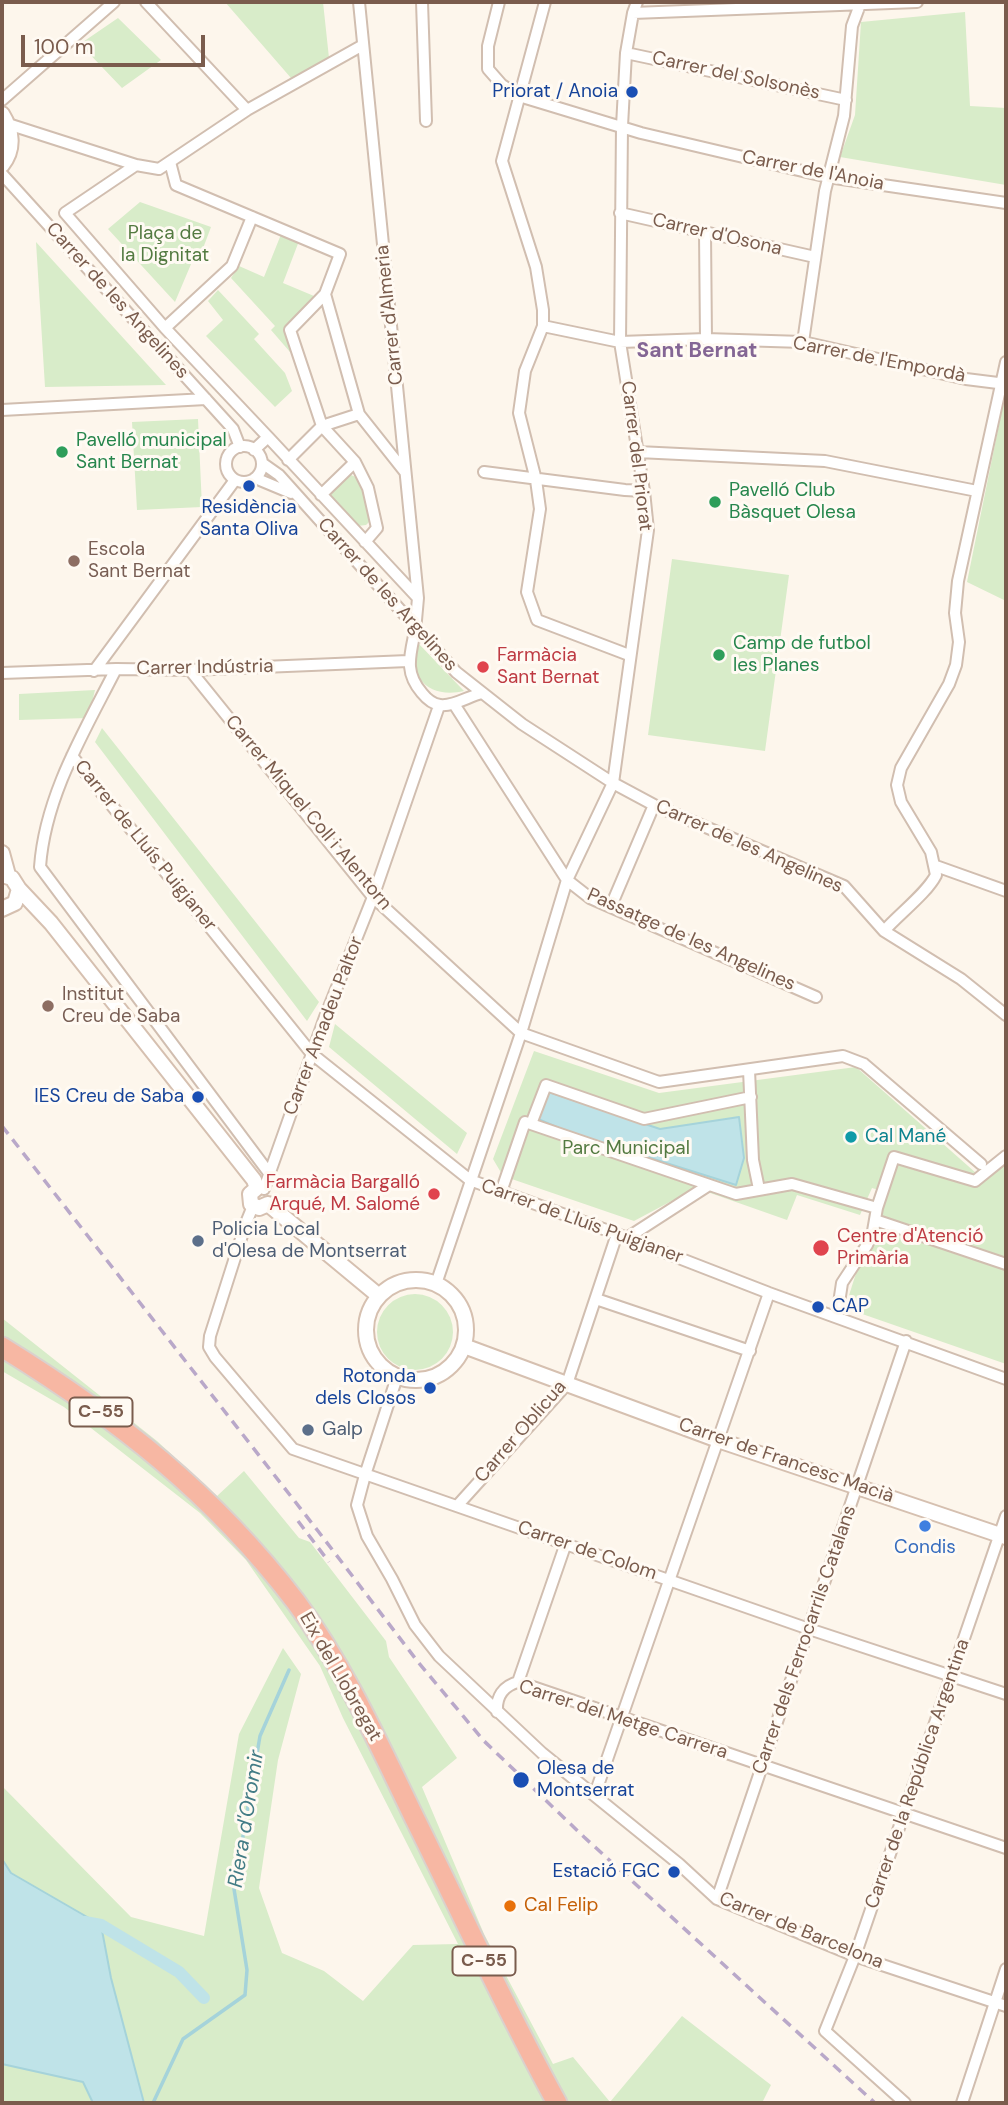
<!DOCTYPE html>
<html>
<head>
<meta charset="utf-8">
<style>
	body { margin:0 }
	#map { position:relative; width:1008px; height:2105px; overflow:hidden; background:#fdf6ec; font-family:"DM Sans",sans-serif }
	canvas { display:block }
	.frame { position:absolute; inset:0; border:4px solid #7a5c4d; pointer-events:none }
	.scale { position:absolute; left:21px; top:35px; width:184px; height:32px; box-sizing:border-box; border:4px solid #7a5c4d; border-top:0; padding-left:9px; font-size:21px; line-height:24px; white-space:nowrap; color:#7a5c4d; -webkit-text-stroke:5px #fffaf3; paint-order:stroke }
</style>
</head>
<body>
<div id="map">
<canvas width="1008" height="2105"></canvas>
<div class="frame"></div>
<div class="scale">100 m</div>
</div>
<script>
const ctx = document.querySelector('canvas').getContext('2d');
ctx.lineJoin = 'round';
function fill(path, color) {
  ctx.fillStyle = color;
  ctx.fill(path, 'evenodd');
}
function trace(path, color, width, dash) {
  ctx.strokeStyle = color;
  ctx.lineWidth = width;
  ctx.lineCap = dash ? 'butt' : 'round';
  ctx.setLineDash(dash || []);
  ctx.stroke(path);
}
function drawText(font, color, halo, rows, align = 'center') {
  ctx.font = font + ' "DM Sans",sans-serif';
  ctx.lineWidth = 6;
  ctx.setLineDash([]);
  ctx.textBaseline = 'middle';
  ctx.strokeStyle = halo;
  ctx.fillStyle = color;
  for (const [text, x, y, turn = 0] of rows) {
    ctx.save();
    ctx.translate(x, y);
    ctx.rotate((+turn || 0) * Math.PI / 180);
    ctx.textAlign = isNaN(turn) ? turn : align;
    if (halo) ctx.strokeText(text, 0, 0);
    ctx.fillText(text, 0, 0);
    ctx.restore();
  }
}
const green = new Path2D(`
	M225,2H323L329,58L291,78Z
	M965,12L970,106L1006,108V185L840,157L855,115L861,22Z
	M118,18L161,60L122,88L80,44Z
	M140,202L211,227L202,251L197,250L175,302L108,229Z
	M282,232L299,241L283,283L314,296L287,330L293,350L290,352L271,330L275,326L231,278L239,266L264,277Z
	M36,242L166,385L45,387Z
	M218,290L259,334L254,339L285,373L292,391L275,407L206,336L223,320L208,301Z
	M1005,395H1006V601L967,582Z
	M198,419L202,507L137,510L132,422Z
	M351,475L358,478L367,501L370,514L369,522L366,525L357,526L327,494L346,477Z
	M672,559L789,575L765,751L648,735Z
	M418,643L464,691C430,699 406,678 418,643Z
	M95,690L88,718L19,720V694Z
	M102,728L319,1002L307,1021L95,742Z
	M335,1024L467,1133L457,1154L329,1047Z
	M534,1051L659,1093L856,1067L976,1173L1006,1149V1364L845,1308L882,1191L872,1188L860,1215L797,1195L787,1220L696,1188L634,1221L503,1176L493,1159Z
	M377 1332a38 38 0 1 1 76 0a38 38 0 1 1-76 0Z
	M2,1318L157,1441L217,1496L244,1471L299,1538L310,1542L386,1641L389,1657L457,1758L422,1787L484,1934L553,2064L573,2057L610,2102L682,2016L771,2085L762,2103H144L111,1978L101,1925L11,1873L2,1859V1786L131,1917L204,1936L239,1734L283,1648L301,1674L278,1760L259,1888L282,1953L324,1971L363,2001L413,1945L458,1944L343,1718L320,1666L246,1560L200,1513L64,1407L2,1371Z
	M2,2064L83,2082L93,2103H2Z`);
const water = new Path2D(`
	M549,1092L660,1129L739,1117L744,1158L736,1185L571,1133L538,1119Z
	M2,1859L11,1873L101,1925L111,1978L144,2103H93L83,2082L2,2064Z`);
const stream = new Path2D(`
	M153,2103L183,2039L245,1995L247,1970L234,1889L260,1736L289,1670`);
const canal = new Path2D(`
	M85,1922L101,1925L179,1972L204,1998`);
const street = new Path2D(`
	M146,2L247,110
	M359,2L418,598C417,609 416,621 415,631C410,656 404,672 422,693C426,698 433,704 440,705C453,707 469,696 482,693
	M422,2L426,121
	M499,2L488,46V69L502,85L519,96L641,133L828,177L1006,203
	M545,2L502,161L536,267L543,310V326L525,371L519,413L536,480L540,509L527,592L537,620L629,655
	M633,13L917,2
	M626,53L846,100
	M2,100L114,2
	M8,124L136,165L159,169L247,110L363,45
	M170,162L176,185L340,254L325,294L359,414L405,472
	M136,165L65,213L165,328L268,437
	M2,174L233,429L240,447
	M620,213L815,257
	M705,233L706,339
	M325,294L290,330L322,426L355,462L368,488L377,528L365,542
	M543,326L620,342L706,339L803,342L966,379L1006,384
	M165,328L232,266L252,217
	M803,342L825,191L844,116L852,26L861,2
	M2,410L206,399
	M226 464a18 18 0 1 1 36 0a18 18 0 1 1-36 0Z
	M254,450L268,437L418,598
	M638,452L825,461L977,491
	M288,460L322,426L359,414
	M262,463L279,475L456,672L522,724L613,783L654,805L844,886L884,931L961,979L1006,1015
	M484,472L625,490L644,491
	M255,478L291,493
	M321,495L355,462
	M116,669C84,732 45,796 40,867L269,1173
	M190,670L373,897L521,1033L659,1082L843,1056L864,1064L981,1164
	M94,671L235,480
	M2,673L116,669L190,670L408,661
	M454,704L567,880L590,898L816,997
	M72,756L312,1054L470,1180L617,1234L769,1293L1006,1379
	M936,866L1006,891
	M611,906L654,805
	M884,931C899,914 927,893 936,875L931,852L901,802L897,785L901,768L949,684L956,665L959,642L955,613L958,581L1006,362
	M749,1070L753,1160L759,1189
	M531,1124L546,1085L644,1119L751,1097
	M264,1189L325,1017L373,897L439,706
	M501,1192L525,1122L736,1194L792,1184L877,1208
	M253,1206L246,1223L210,1336L209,1347L215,1357L293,1449L809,1629L1006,1694
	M875,1220L1006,1264
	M627,1238L709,1185
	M436,1284L521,1033L567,880L613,783L648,530L644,491L620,342L622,126L626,53L633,13L637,2
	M596,1299L750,1351
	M837,1316L842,1283L867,1245L873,1231L877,1208L894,1157L975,1181L1006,1156
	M397,1377L365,1475L357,1505L367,1536L392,1579L415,1625L439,1656L542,1753L679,1864L717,1899L855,1956L1006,2006
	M457,1506L567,1384L617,1234
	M518,1682L566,1543
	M497,1712C496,1697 503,1686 518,1682L1006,1848
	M595,1794L769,1293
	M717,1899L906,1341
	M905,2103L825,2031L855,1956L1006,1516
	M962,2103L1006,1969`);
const secondary = new Path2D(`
	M2,114C12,130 15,149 2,165
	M2,853L8,875
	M2,875L12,878L19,889L15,903L2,909
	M19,889L51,923L254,1180L257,1188
	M257,1188L250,1194L251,1204L259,1208L268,1204
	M268,1204L379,1296
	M366 1330a50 50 0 1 1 100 0a50 50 0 1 1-100 0Z
	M464,1346L718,1440L1006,1537`);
const highway = new Path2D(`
	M2,1347C117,1418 213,1493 296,1602C345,1668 379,1745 415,1819C462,1914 506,2010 557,2103`);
const rail = new Path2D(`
	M2,1126L318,1531L418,1662L484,1741L584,1837L875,2103
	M298,1521L329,1562`);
const markers = [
	[632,92,7,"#1a4fb4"],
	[62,452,7,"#2e9e5b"],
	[249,486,7,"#1a4fb4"],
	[715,502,7,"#2e9e5b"],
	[74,561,7,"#8d6e63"],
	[719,655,7,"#2e9e5b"],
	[483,667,7,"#e0444e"],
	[48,1006,7,"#8d6e63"],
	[198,1097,7,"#1a4fb4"],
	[851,1137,7,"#0f9aa8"],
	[434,1194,7,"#e0444e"],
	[198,1241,7,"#5c6f8a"],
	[821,1248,9,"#e0444e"],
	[818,1307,7,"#1a4fb4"],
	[430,1388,7,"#1a4fb4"],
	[308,1430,7,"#5c6f8a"],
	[925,1526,7,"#3f7fe0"],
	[521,1780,9,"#1a4fb4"],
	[674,1872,7,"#1a4fb4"],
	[510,1906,7,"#e8710a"]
];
const shields = [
	[101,1412,63],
	[484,1961,63]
];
const shieldNames = [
	["C-55",101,1412],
	["C-55",484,1961]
];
const streetNames = [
	["Carrer del Solsonès",736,76,12],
	["Carrer de l'Anoia",813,171,11],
	["Carrer d'Osona",717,235,13],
	["Carrer de les Angelines",117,301,48],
	["Carrer d'Almeria",390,315,-96],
	["Carrer de l'Empordà",879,360,11],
	["Carrer del Priorat",636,456,83],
	["Carrer de les Argelines",387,595,48],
	["Carrer Indústria",205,668,-1],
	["Carrer Miquel Coll i Alentorn",308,813,50],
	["Carrer de Lluís Puigjaner",145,846,51],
	["Carrer de les Angelines",749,847,24],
	["Passatge de les Angelines",691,940,24],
	["Carrer Amadeu Paltor",324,1026,-69],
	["Carrer de Lluís Puigjaner",582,1222,20],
	["Carrer Oblicua",521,1432,-49],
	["Carrer de Francesc Macià",786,1461,19],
	["Carrer de Colom",587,1551,19],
	["Carrer dels Ferrocarrils Catalans",805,1640,-71],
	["Eix del Llobregat",340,1677,60],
	["Carrer del Metge Carrera",623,1720,18],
	["Carrer de la República Argentina",918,1774,-71],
	["Carrer de Barcelona",801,1931,22]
];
const transitNames = [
	["Priorat / Anoia",618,92],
	["Residència",249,508,"center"],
	["Santa Oliva",249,530,"center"],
	["IES Creu de Saba",184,1097],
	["CAP",832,1307,"left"],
	["Rotonda",416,1377],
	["dels Closos",416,1399],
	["Olesa de",537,1769,"left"],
	["Montserrat",537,1791,"left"],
	["Estació FGC",660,1872]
];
const parkNames = [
	["Plaça de",165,234],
	["la Dignitat",165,256],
	["Parc Municipal",626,1149]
];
const leisureNames = [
	["Pavelló municipal",76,441],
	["Sant Bernat",76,463],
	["Pavelló Club",729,491],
	["Bàsquet Olesa",729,513],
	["Camp de futbol",733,644],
	["les Planes",733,666]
];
const educationNames = [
	["Escola",88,550],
	["Sant Bernat",88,572],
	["Institut",62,995],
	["Creu de Saba",62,1017]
];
const healthNames = [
	["Farmàcia",497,656],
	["Sant Bernat",497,678],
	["Farmàcia Bargalló",420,1183,"right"],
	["Arqué, M. Salomé",420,1205,"right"],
	["Centre d'Atenció",837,1237],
	["Primària",837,1259]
];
const cultureNames = [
	["Cal Mané",865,1137]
];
const serviceNames = [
	["Policia Local",212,1230],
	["d'Olesa de Montserrat",212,1252],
	["Galp",322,1430]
];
const shopNames = [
	["Condis",925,1548]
];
const foodNames = [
	["Cal Felip",524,1906]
];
const neighbourhoodNames = [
	["Sant Bernat",697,351]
];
const waterNames = [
	["Riera d'Oromir",247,1819,-81]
];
fill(green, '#d8ecc9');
fill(water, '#bfe3e8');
trace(water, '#a5d3da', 2);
trace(stream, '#a5d3da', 3.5);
trace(canal, '#bfe3e8', 12);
trace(street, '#d1beb0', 14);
trace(secondary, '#d6c0b0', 18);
trace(highway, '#dad1cd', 23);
trace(street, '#fff', 10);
trace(secondary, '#fff', 14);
trace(highway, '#f7b7a3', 19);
trace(rail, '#b9a8c9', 3.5, [10, 7]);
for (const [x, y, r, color] of markers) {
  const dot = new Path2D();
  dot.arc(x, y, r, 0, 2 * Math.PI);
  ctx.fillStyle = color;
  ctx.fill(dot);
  trace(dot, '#fffaf3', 2.5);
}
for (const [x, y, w] of shields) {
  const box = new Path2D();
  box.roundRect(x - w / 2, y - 14.5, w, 29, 5);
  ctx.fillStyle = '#fffaf3';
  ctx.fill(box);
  trace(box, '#7a5c4d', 2);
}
drawText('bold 18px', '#7a5c4d', null, shieldNames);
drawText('19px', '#7a5c4d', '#fffaf3', streetNames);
drawText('19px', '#164399', '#fffaf3', transitNames, 'right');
drawText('19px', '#537a41', '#fffaf3', parkNames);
drawText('19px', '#27864d', '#fffaf3', leisureNames, 'left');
drawText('19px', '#785e54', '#fffaf3', educationNames, 'left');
drawText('19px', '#be3a42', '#fffaf3', healthNames, 'left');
drawText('19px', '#0d838f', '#fffaf3', cultureNames, 'left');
drawText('19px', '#4e5e75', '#fffaf3', serviceNames, 'left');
drawText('19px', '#366cbe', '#fffaf3', shopNames);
drawText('19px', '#c56008', '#fffaf3', foodNames, 'left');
drawText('bold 21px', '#846695', '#fffaf3', neighbourhoodNames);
drawText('italic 21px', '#437c86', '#fffaf3', waterNames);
</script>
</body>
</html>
